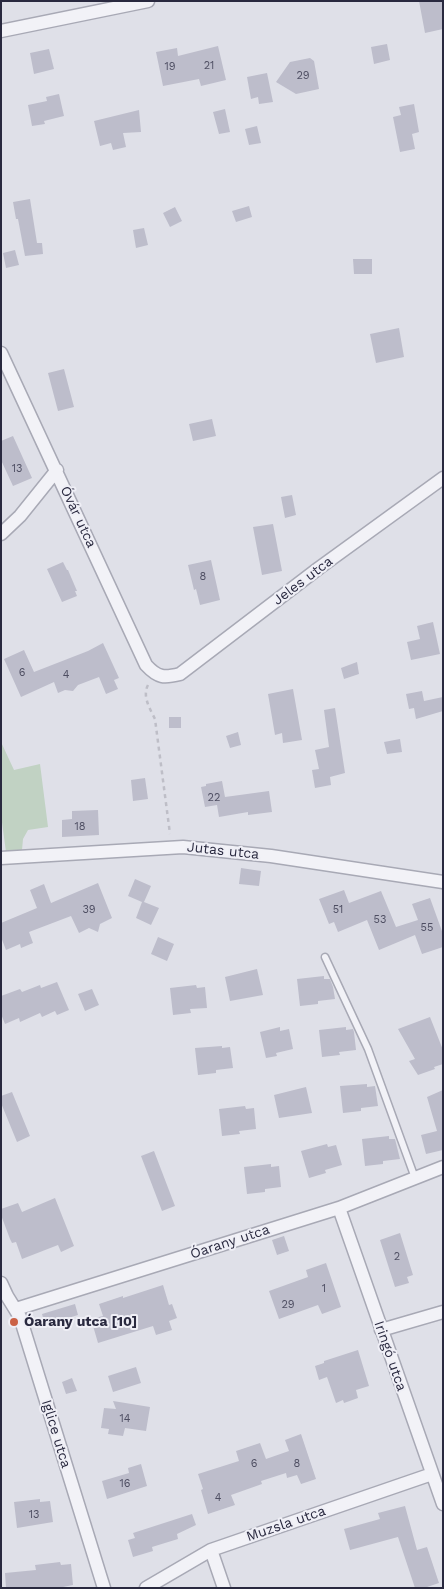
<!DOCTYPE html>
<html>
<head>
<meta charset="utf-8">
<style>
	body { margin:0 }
	#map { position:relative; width:444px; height:1589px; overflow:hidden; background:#dfe0e8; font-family:"Work Sans",sans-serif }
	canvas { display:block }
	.frame { position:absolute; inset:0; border:2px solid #29293f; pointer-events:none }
</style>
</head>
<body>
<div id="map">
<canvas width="444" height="1589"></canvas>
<div class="frame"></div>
</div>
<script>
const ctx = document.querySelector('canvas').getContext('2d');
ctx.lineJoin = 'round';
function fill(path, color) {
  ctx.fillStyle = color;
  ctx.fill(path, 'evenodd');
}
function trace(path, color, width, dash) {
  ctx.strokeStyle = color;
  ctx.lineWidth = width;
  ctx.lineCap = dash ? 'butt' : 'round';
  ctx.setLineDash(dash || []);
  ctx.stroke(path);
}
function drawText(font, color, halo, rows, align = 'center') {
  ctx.font = font + ' "Work Sans",sans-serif';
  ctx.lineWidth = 4;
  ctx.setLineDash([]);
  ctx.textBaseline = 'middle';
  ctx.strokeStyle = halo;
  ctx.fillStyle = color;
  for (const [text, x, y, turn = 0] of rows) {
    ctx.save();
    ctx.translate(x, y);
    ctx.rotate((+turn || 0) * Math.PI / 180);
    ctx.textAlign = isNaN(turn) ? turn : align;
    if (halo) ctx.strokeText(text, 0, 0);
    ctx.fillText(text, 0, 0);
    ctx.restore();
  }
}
const green = new Path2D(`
	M1,742L14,770L40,764L48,827L28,830L23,839L22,850L6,852L1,815Z`);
const building = new Path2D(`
	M419,1H443V29L425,33Z
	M387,44L390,60L374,64L371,47Z
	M218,46L226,80L201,86L199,79L163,86L156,52L177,48L178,56Z
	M49,49L54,69L34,74L30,53Z
	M310,58L314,61L319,89L296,94L276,82L290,62Z
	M267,73L273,102L259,104L258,97L251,99L247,77Z
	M59,94L64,116L44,121L45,124L32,126L28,105L47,101L46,97Z
	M414,104L419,132L412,134L415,149L400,152L393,117L401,115L399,107Z
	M225,109L230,132L219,134L213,112Z
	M139,110L141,132L123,133L126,147L113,150L111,143L100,146L94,121Z
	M257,126L261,143L249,145L245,129Z
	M30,199L37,243H42L43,254L25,256L18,219H16L13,202Z
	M249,206L252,217L236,222L232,211Z
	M175,207L182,221L170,227L163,213Z
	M144,228L148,245L136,248L133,230Z
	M15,250L19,265L6,268L3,253Z
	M353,259H372V274H354Z
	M399,328L404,357L376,363L370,334Z
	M64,369L74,407L58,411L48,373Z
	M212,419L216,436L193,441L189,424Z
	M13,436L32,478L13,486L1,460V441Z
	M292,495L296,515L285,518L281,497Z
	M273,524L282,571L262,575L253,527Z
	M211,560L220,600L200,605L196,589L194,590L188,565Z
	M63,562L67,570H68L77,591H75L77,596L62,602L47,569Z
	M433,622L440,654L411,660L407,642L420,639L417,626Z
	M103,643L119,678L114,680L118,689L106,694L99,677L78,685L73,691L65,690L58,693L54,682L21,697L4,659L24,650L34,672L88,651Z
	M357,662L359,674L344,679L341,668Z
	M293,689L302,740L283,743L282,733L275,735L268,694Z
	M422,691L424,701L443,697V711L416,719L414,708L409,709L406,694Z
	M335,708L345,773L330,777L331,785L315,788L312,770L319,769L315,750L329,747L324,710Z
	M169,717H181V728H169Z
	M238,732L241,745L230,748L226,736Z
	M400,739L402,752L387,754L384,742Z
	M145,778L148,799L133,801L131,780Z
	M222,781L225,797L269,791L272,812L248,815V812L219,817L217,805L205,807L201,787L206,786V784Z
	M98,810L99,835L62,837V820L72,819V811Z
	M241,868L261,871L259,886L239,884Z
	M135,879L151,886L144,902L159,908L151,925L136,918L142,902L128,896Z
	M98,883L112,918L100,924L98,932L89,928L79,933L71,916L29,932L33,943L21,948L20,944L6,950L1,937V923L37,908L30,890L44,884L51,903Z
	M344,890L349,903L381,891L396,927L418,920L412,904L430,898L443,934V947L422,954L415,935L379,950L367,920L338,932L334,922L329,924L319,899Z
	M158,937L174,944L167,961L151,954Z
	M257,969L263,995L230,1001L225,977Z
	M324,976V979H330L333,987L335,999L318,1001V1004L300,1006L297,979Z
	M57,982L69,1010L57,1015L55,1011L42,1017L40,1013L20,1022L19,1018L5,1024L1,1014V996L20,989L22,992L40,985L41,988Z
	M196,985L197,988L205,987L207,1008L190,1009L191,1013L173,1015L170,988Z
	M92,989L99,1005L85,1011L78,994Z
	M430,1017L443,1050V1064L434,1067L435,1069L418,1075L409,1061L415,1059L398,1029Z
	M280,1027V1031L289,1029L293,1049L276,1053L277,1056L266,1058L260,1032Z
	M346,1027V1030L353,1029L354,1032L356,1050L339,1052L340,1055L322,1057L319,1030Z
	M222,1046V1048L230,1047L233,1068L216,1070V1073L198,1075L195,1048Z
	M367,1084V1087L375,1086L378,1106L361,1108V1111L343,1113L340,1086Z
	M306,1087L312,1113L279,1118L274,1095Z
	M443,1090V1150L426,1154L421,1135L437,1131L427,1097Z
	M12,1092L30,1136L17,1142L1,1103V1096Z
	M245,1106L246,1109L254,1108L256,1129L239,1131L240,1134L222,1136L219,1109Z
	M389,1136V1139H395L400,1159L383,1161V1164L365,1166L362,1139Z
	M327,1144L328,1147L336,1145L342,1165L325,1170L326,1173L309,1178L301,1151Z
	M154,1151L175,1206L162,1211L141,1156Z
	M271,1164V1167L279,1166L281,1187L265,1189V1192L247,1194L244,1167Z
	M55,1198L74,1246L61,1252L58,1245L22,1259L16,1242L12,1243L10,1239L1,1215V1209L18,1203L22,1212Z
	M400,1233L413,1275L407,1277L409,1283L395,1287L380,1240Z
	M284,1236L289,1251L277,1255L272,1240Z
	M326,1263L341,1307L322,1314L318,1305L279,1319L269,1291L308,1277L306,1270Z
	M163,1285L169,1305L172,1304L177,1318L169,1321L172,1330L156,1335L153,1326L98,1343L91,1319L103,1316L99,1304L123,1296V1298Z
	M75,1304L78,1315L45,1325L42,1314Z
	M358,1350L369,1386L356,1390L358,1398L344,1403L343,1400L336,1403L327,1377L319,1380L315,1366L324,1363V1361Z
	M136,1367L141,1383L113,1392L108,1376Z
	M72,1378L77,1391L66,1394L62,1382Z
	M113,1401L150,1407L146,1431L125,1428L123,1436L108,1434L109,1429L101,1428L104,1408L116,1409Z
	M301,1434L316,1479L301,1484L297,1475L287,1478L286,1473L261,1481L262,1484L231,1495L235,1505L208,1514L201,1490L203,1489L198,1474L239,1461L236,1451L260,1443L266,1459L289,1451L285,1440Z
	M141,1464L147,1486L107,1499L102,1481L129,1473L128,1468Z
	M40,1499V1502L50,1501L53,1522L17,1528L14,1502Z
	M405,1506L417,1550L427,1547L439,1583L424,1588H415L398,1537L350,1550L344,1529L380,1519L378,1513Z
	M192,1514L196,1525L177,1534L178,1539L152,1547L153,1551L133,1557L128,1540L135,1538L133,1533Z
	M60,1562L61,1565L71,1564L73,1585L58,1588H6L5,1573L36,1570L35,1565Z`);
const path = new Path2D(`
	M148,685C142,696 150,709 155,719L170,834`);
const service = new Path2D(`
	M325,957L368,1049L415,1178`);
const minor = new Path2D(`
	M1,31L148,1
	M1,353L146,665C158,678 164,678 180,674L319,568L443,478
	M1,534L20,516L57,470
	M1,858L183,847L271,856L443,882
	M339,1208L443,1504
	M1,1283L7,1296L20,1317L104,1588
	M16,1309L339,1208L443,1167
	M381,1330L443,1312
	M211,1550L224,1588
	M146,1588L211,1550L432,1474`);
const markers = [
	[14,1322,5,"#cb6246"]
];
const numberNames = [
	["21",209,66],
	["19",170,67],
	["29",303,76],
	["13",17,469],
	["8",203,577],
	["6",22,673],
	["4",66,675],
	["22",214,798],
	["18",80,827],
	["39",89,910],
	["51",338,910],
	["53",380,920],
	["55",427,928],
	["2",397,1257],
	["1",324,1289],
	["29",288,1305],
	["14",125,1419],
	["6",254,1464],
	["8",297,1464],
	["16",125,1484],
	["4",218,1498],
	["13",34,1515]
];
const streetNames = [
	["Óvár utca",78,517,65],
	["Jeles utca",303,581,-37],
	["Jutas utca",223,851,6],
	["Óarany utca",230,1242,-18],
	["Iringó utca",390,1356,71],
	["Iglice utca",56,1434,73],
	["Muzsla utca",286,1524,-19]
];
const poiNames = [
	["Óarany utca [10]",24,1322]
];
fill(green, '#c1d2c3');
fill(building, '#bdbdcb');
trace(service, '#a8a9b5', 9);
trace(minor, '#a8a9b5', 15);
trace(path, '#bebec7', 2.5, [4, 4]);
trace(service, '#f2f2f7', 6);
trace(minor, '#f2f2f7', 12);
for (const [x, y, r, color] of markers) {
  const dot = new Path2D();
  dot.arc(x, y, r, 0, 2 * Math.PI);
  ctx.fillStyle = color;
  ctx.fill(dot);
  trace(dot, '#efeff6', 2);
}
drawText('11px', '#4e4e62', null, numberNames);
drawText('14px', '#29293f', '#efeff6', streetNames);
drawText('bold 14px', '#29293f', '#efeff6', poiNames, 'left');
</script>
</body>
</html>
